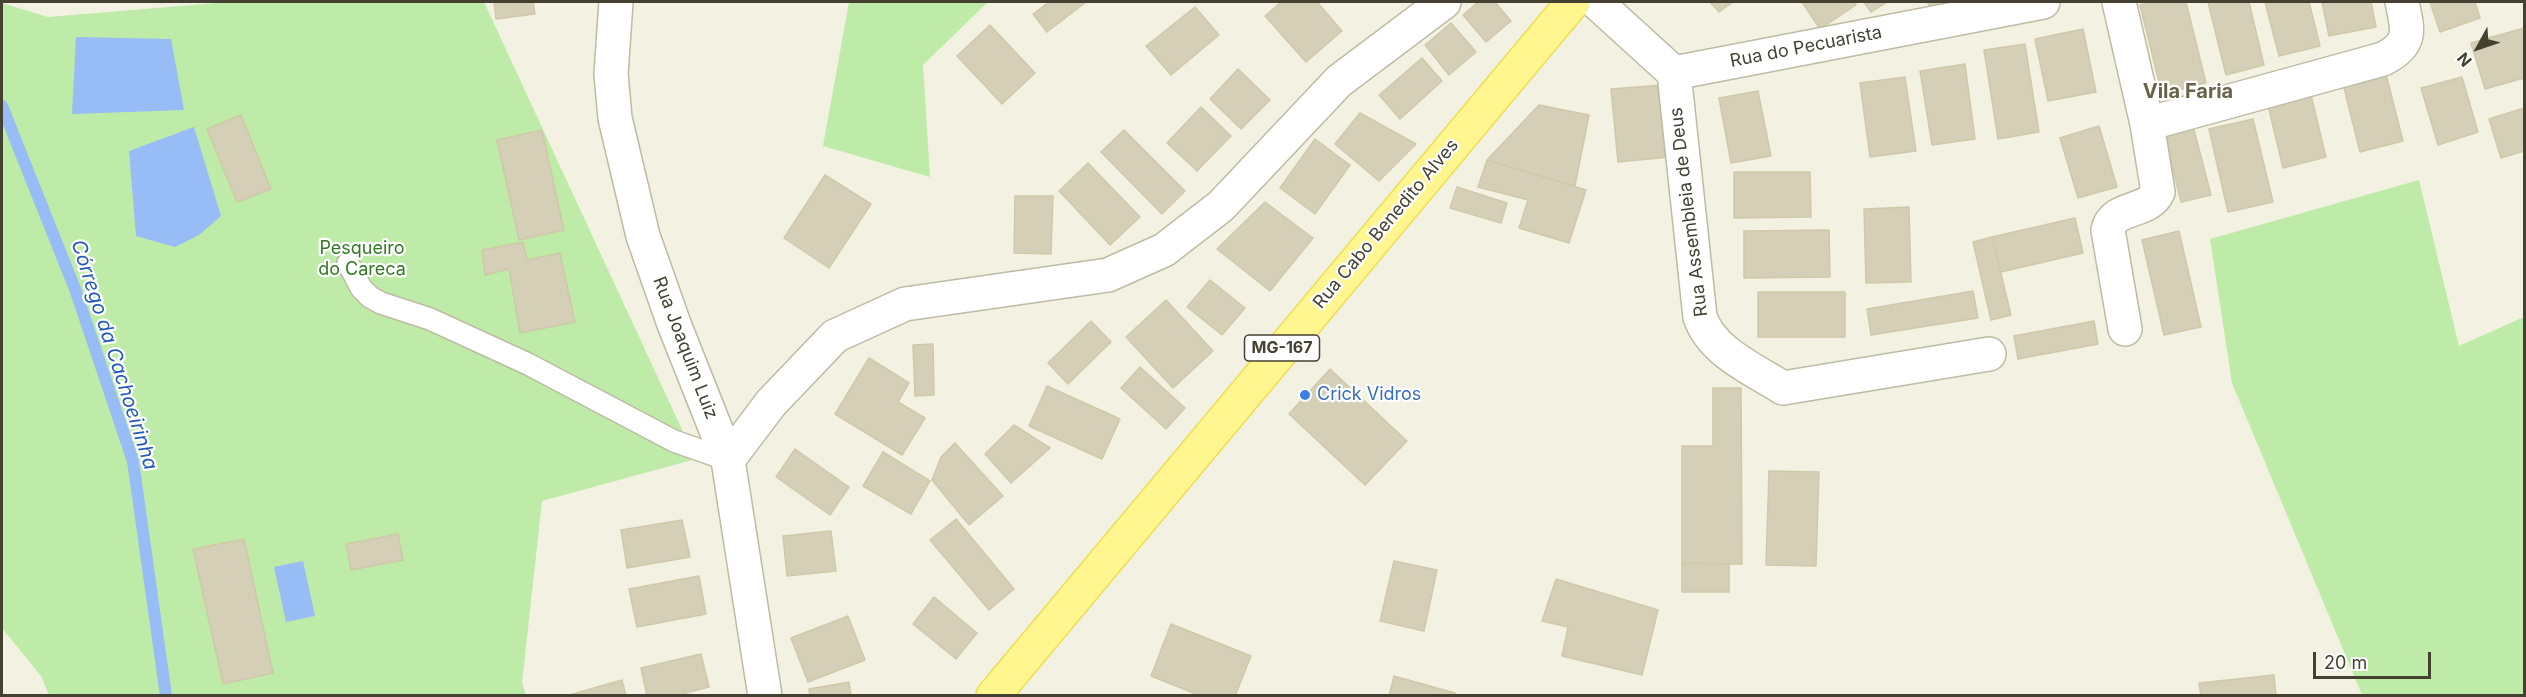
<!DOCTYPE html>
<html>
<head>
<meta charset="utf-8">
<style>
	body { margin:0 }
	#map { position:relative; width:2526px; height:697px; overflow:hidden; background:#f3f1e2; font-family:Inter,sans-serif }
	canvas { display:block }
	.frame { position:absolute; inset:0; border:3px solid #444132; pointer-events:none }
	.north { position:absolute; left:2448px; top:18px; width:60px; height:60px; -webkit-text-stroke:4px #fff; paint-order:stroke; rotate:230deg; font-size:16px; font-weight:700; line-height:24px; text-align:center; color:#444132 }
	.north::after { content:''; display:block; margin:auto; width:21px; height:27px; background:#444132; clip-path:polygon(50% 0,100% 100%,50% 72%,0 100%) }
	.scale { position:absolute; left:2313px; top:652px; width:118px; height:27px; box-sizing:border-box; border:3px solid #444132; border-top:0; padding-left:8px; font-size:18px; line-height:21px; white-space:nowrap; color:#444132; -webkit-text-stroke:4px #fff; paint-order:stroke }
</style>
</head>
<body>
<div id="map">
<canvas width="2526" height="697"></canvas>
<div class="frame"></div>
<div class="north">N</div>
<div class="scale">20 m</div>
</div>
<script>
const ctx = document.querySelector('canvas').getContext('2d');
ctx.lineJoin = 'round';
function fill(path, color) {
  ctx.fillStyle = color;
  ctx.fill(path, 'evenodd');
}
function trace(path, color, width, dash) {
  ctx.strokeStyle = color;
  ctx.lineWidth = width;
  ctx.lineCap = dash ? 'butt' : 'round';
  ctx.setLineDash(dash || []);
  ctx.stroke(path);
}
function drawText(font, color, halo, rows, align = 'center') {
  ctx.font = font + ' Inter,sans-serif';
  ctx.lineWidth = 4.5;
  ctx.setLineDash([]);
  ctx.textBaseline = 'middle';
  ctx.strokeStyle = halo;
  ctx.fillStyle = color;
  for (const [text, x, y, turn = 0] of rows) {
    ctx.save();
    ctx.translate(x, y);
    ctx.rotate((+turn || 0) * Math.PI / 180);
    ctx.textAlign = isNaN(turn) ? turn : align;
    if (halo) ctx.strokeText(text, 0, 0);
    ctx.fillText(text, 0, 0);
    ctx.restore();
  }
}
const green = new Path2D(`
	M229,2H484L685,436L692,460L542,501L522,683L526,695H49L41,676L2,628V3L48,17Z
	M849,2H988L923,65L930,177L823,146Z
	M2419,180L2459,346L2524,317V695H2362L2232,383L2210,239Z`);
const water = new Path2D(`
	M76,37L171,39L184,110L72,114Z
	M194,127L221,216L199,235L175,247L136,236L129,151Z
	M303,561L315,616L286,622L274,567Z`);
const stream = new Path2D(`
	M2,106L75,289L133,461L166,696`);
const building = new Path2D(`
	M494,2H533L535,14L496,19Z
	M1049,2H1086L1047,32L1033,14Z
	M1281,2H1317L1342,31L1306,62L1265,16Z
	M1478,2H1495L1511,21L1486,42L1463,15Z
	M1710,2H1733L1719,12Z
	M1802,2H1854L1856,5L1820,29Z
	M1864,2H1887L1871,12Z
	M1927,2H1961L1932,9Z
	M2153,2H2186L2206,83L2162,94L2140,5Z
	M2208,2H2249L2264,65L2226,75Z
	M2265,2H2309L2320,46L2279,56Z
	M2322,2H2371L2376,27L2329,36Z
	M2430,2H2475L2480,18L2440,32Z
	M1195,7L1219,35L1171,75L1146,46Z
	M1451,23L1476,52L1449,75L1425,45Z
	M990,25L1035,73L1002,104L957,56Z
	M2524,28V78L2485,89L2471,43Z
	M2083,29L2096,92L2048,101L2035,39Z
	M2025,44L2039,132L1998,139L1984,50Z
	M1422,58L1442,81L1400,119L1379,95Z
	M1965,64L1975,139L1932,145L1920,71Z
	M1238,69L1270,100L1241,129L1210,99Z
	M2385,70L2403,141L2360,152L2342,80Z
	M1905,77L1916,151L1870,157L1860,83Z
	M2462,77L2478,132L2438,145L2421,88Z
	M1662,85L1669,157L1618,162L1611,89Z
	M1758,91L1771,156L1731,163L1719,98Z
	M2310,91L2326,157L2283,168L2267,101Z
	M1539,105L1589,115L1575,186L1487,160Z
	M1201,107L1231,136L1197,171L1167,143Z
	M2524,108V151L2501,158L2489,119Z
	M1360,113L1416,144L1379,181L1335,144Z
	M241,115L271,189L237,202L207,129Z
	M2253,119L2273,202L2228,212L2209,129Z
	M2192,122L2211,195L2181,202L2163,130Z
	M2099,126L2117,187L2078,198L2060,138Z
	M542,130L564,230L519,240L497,140Z
	M1124,130L1185,191L1162,214L1101,152Z
	M1315,139L1350,165L1315,214L1280,188Z
	M1487,160L1586,190L1569,243L1519,228L1528,200L1478,187Z
	M1088,163L1140,217L1110,245L1059,191Z
	M1734,172H1810L1811,217L1734,218Z
	M825,175L871,204L829,268L784,238Z
	M1457,187L1507,203L1501,223L1450,208Z
	M1015,196H1053L1051,254L1014,253Z
	M1265,202L1313,238L1270,291L1217,249Z
	M1909,207L1911,282L1866,283L1864,209Z
	M2075,218L2083,253L2001,272L1992,237Z
	M1829,230L1830,277L1744,278V231Z
	M2179,231L2201,327L2164,335L2142,240Z
	M1992,237L2011,315L1991,320L1973,242Z
	M523,242L527,260L560,253L575,322L520,333L509,269L485,275L482,250Z
	M1210,280L1245,308L1222,335L1187,307Z
	M1973,291L1978,318L1871,335L1867,309Z
	M1758,292H1845V337H1758Z
	M1166,300L1213,351L1173,388L1126,337Z
	M1091,321L1111,342L1068,384L1048,363Z
	M2094,321L2098,344L2018,359L2014,336Z
	M933,344L934,395L915,396L913,345Z
	M869,358L909,383L898,402L925,418L902,455L835,414Z
	M1140,367L1185,408L1166,429L1121,388Z
	M1330,369L1407,441L1365,485L1289,414Z
	M1047,386L1120,419L1102,459L1029,426Z
	M1713,388H1741L1742,564L1682,563V446H1713Z
	M1014,425L1050,448L1011,483L985,454Z
	M955,443L1003,496L969,525L932,480L941,457Z
	M795,449L849,487L830,515L776,477Z
	M883,452L930,481L911,514L863,486Z
	M1769,471L1819,472L1816,566L1766,565Z
	M956,519L1014,589L989,610L930,540Z
	M682,520L690,557L627,568L621,530Z
	M831,531L836,571L787,576L783,536Z
	M398,534L403,560L351,570L346,544Z
	M244,539L273,673L223,684L193,549Z
	M1394,561L1437,570L1424,631L1380,621Z
	M1682,563L1729,564V592H1682Z
	M699,576L706,614L637,627L629,589Z
	M1556,579L1658,610L1642,675L1562,656L1568,627L1542,621Z
	M934,597L977,633L956,659L913,624Z
	M848,616L865,660L808,682L791,638Z
	M1171,624L1251,656L1235,696H1201L1151,676Z
	M701,654L709,687L674,696H647L641,668Z
	M2274,675L2276,696H2201L2199,683Z
	M1394,676L1455,693L1454,696H1389Z
	M622,680L626,696H566Z
	M849,682L851,696H810L809,689Z`);
const lane = new Path2D(`
	M348,263L361,288L370,297L381,303L430,319L528,364L674,441L728,460`);
const street = new Path2D(`
	M616,2L611,74L615,118L643,236L674,324L728,460L765,696
	M1596,2L1674,73
	M2119,2L2147,124L2158,192C2148,214 2113,205 2108,230L2125,329
	M1674,73L1700,317C1712,352 1753,369 1783,388L1989,354
	M1674,73L2043,2
	M2147,124L2383,59C2413,44 2408,30 2402,2
	M728,460L771,403L835,336L905,304L1108,275L1164,250L1221,206L1339,81L1444,2`);
const primary = new Path2D(`
	M993,696L1573,2`);
const markers = [
	[1305,395,6,"#3f7fe0"]
];
const shields = [
	[1282,348,75]
];
const shieldNames = [
	["MG-167",1282,348]
];
const streetNames = [
	["Rua do Pecuarista",1806,47,-11],
	["Rua Assembleia de Deus",1689,212,-97],
	["Rua Cabo Benedito Alves",1386,224,-50],
	["Rua Joaquim Luiz",685,348,69]
];
const parkNames = [
	["Pesqueiro",362,249],
	["do Careca",362,270]
];
const shopNames = [
	["Crick Vidros",1317,395]
];
const neighbourhoodNames = [
	["Vila Faria",2188,92]
];
const waterNames = [
	["Córrego da Cachoeirinha",114,355,72]
];
fill(green, '#beeba7');
fill(water, '#98bcf6');
trace(stream, '#98bcf6', 12);
fill(building, '#d4cfb6');
trace(building, '#d0c9a9', 1.5);
trace(lane, '#bebba4', 24);
trace(street, '#bebba4', 36);
trace(primary, '#edde56', 36);
trace(lane, '#fff', 21);
trace(street, '#fff', 33);
trace(primary, '#fff68f', 33);
for (const [x, y, r, color] of markers) {
  const dot = new Path2D();
  dot.arc(x, y, r, 0, 2 * Math.PI);
  ctx.fillStyle = color;
  ctx.fill(dot);
  trace(dot, '#fff', 2);
}
for (const [x, y, w] of shields) {
  const box = new Path2D();
  box.roundRect(x - w / 2, y - 13, w, 26, 4.5);
  ctx.fillStyle = '#fff';
  ctx.fill(box);
  trace(box, '#444132', 1.5);
}
drawText('bold 16px', '#444132', null, shieldNames);
drawText('18px', '#444132', '#fff', streetNames);
drawText('18px', '#317a21', '#fff', parkNames);
drawText('18px', '#366cbe', '#fff', shopNames, 'left');
drawText('bold 20px', '#686248', '#fff', neighbourhoodNames);
drawText('italic 20px', '#245bb8', '#fff', waterNames);
</script>
</body>
</html>
